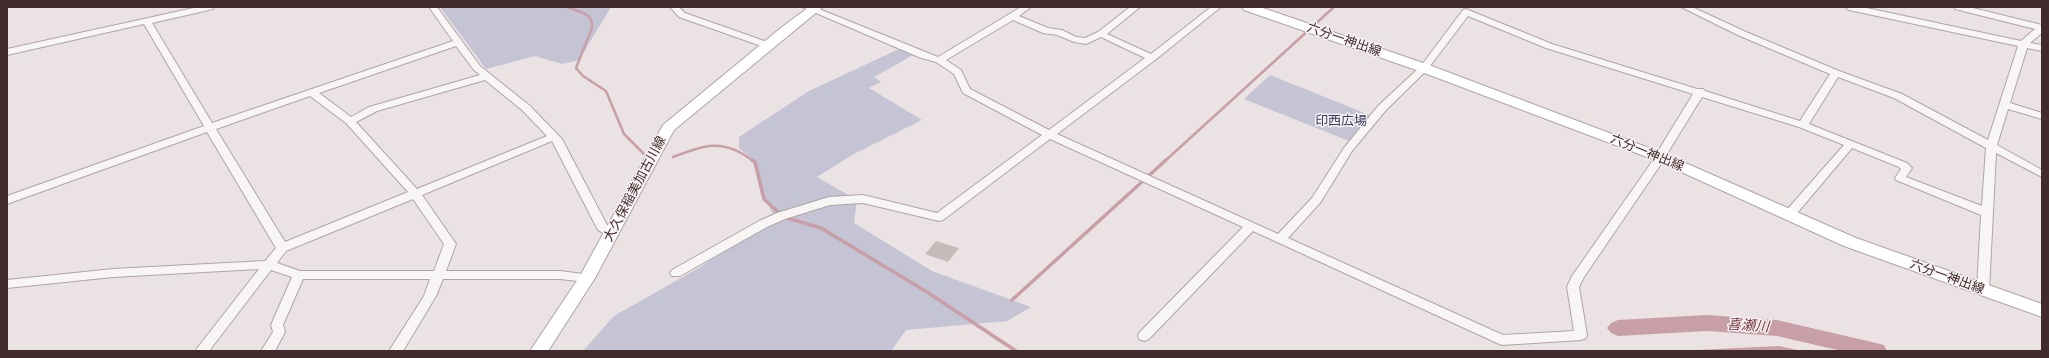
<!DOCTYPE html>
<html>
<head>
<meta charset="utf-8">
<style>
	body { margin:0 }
	#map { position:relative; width:2049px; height:358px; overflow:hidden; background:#eae2e3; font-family:"IBM Plex Sans",sans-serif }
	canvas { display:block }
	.frame { position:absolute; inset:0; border:8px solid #422b2d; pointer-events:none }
</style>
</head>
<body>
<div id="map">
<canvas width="2049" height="358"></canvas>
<div class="frame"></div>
</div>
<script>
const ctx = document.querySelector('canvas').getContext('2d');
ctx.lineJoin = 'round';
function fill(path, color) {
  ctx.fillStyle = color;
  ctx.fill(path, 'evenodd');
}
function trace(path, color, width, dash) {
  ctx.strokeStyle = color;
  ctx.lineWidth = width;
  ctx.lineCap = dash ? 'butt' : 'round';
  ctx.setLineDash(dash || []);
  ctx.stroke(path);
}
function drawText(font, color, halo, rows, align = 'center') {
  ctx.font = font + ' "IBM Plex Sans","Noto Sans JP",sans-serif';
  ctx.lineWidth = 3;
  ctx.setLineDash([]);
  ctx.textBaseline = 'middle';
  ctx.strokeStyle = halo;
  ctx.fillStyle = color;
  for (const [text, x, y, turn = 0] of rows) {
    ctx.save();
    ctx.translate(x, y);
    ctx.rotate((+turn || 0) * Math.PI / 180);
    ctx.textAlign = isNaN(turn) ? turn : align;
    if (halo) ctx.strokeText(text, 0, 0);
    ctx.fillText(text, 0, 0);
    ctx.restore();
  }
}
const green = new Path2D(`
	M440,7H611L579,60L562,64L535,56L486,69Z
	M899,49L913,55L874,77L881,82L869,88L922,120L852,155L817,177L857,200L854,223L932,271L1031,307L1007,321L906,330L891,351H583L614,316L697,269L775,218L759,186L757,163L739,148V137L809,91Z
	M1270,75L1372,116L1349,141L1244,99Z`);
const water = new Path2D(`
	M1779,346L1802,351H1675Z`);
const streamFar1 = new Path2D(`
	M567,7C579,12 594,13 592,28L576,68L583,76L606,91L624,134L644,154
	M673,157C705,145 723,138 753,161
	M1165,161L1334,7`);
const stream = new Path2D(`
	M752,160L755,162L764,199L780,214
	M784,217L821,228L927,292L1016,351
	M1012,300L1166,160`);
const river = new Path2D(`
	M1707,315L1777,320L1876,343L1884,345L1887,351H1842L1777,336L1707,331L1618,336L1611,333L1607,328L1611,323L1618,320Z`);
const building = new Path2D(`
	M936,241L959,248L948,262L925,254Z`);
const street = new Path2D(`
	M198,7H214L213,9L152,23L212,123L453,41L429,7H437L480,66L530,106L562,139L607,225L617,233L611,237L598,230L552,141L422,195L456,244L446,271H560L591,275L593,278L591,281L587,282L560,279H443L436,296L403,351H389L424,296L430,279H303L283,325L285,332L275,351H261L273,332L271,325L292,277L271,270L209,351H195L259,269L113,277L7,288V280L113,269L265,261L276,248L207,132L7,204V196L204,126L144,24L7,55V49ZM456,46L474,70L480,75L369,107L351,117L319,93ZM485,80L522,110L547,136L417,189L356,122L377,111ZM310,96L346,123L408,192L285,242L216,129ZM413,199L444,244L434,271H300L277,263L286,251Z
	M670,7H679L685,13L770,43L772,45L770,47H764L679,17Z
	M802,7H814L938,57L1021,7H1031L1019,16L1048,28L1062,30L1076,37L1085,38L1098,32L1130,7H1140L1107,34L1151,54L1211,7H1221L1155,60L1057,134L1278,234L1312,198L1344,148L1378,106L1421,66L1463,10L1466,9L1552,44L1697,89H1703L1705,91L1800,121L1830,74L1740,36L1681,7H1692L1746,32L1839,71L1902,94L1988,140L2018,46L1849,10L1845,7H1862L2021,41L2035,29L1955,9L1954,7H1969L2042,25V33L2030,43L2042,45V51L2027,48L2010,103L2042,113V119L2008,109L1997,145L2042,170V177L1996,153L1989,290L1987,293H1979L1977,290L1981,215L1896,180L1895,178L1901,169L1899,167L1852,148L1793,218H1785L1783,215L1785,212L1844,145L1799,127L1702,97L1659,167L1584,277L1579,287L1587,335L1586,338L1581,340L1502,345L1497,343L1253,231L1149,339L1144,341L1139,339L1138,336L1139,333L1243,227L1050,139L943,220L939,221L863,203L830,205L785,219L767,227L680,276H672L670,273L672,270L759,221L777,213L829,197L863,195L937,213L1042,135L963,93L954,74L936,62L921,58ZM1468,16L1546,48L1693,94L1649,166L1572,276L1567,287L1574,331L1503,335L1288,238L1320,203L1352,151L1386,110L1427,70ZM1013,20L1043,33L1057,35L1074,42L1086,44L1101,37L1145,58L1049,130L970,89L961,70L946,60ZM1838,77L1894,98L1986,148L1982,206L1906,177L1912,168L1907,163L1809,124Z`);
const secondary = new Path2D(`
	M809,7H823L674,130L595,278L548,351H530L580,276L663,125L782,27Z
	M1242,7H1260L1429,65L1665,154L1856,238L2042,304V317L1844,246L1655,160L1419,71L1244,10Z`);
const streetNames = [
	["六分一神出線",1344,40,19],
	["六分一神出線",1647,153,22],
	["大久保稲美加古川線",635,189,-62],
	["六分一神出線",1947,277,20]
];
const parkNames = [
	["印西広場",1341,121]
];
const waterNames = [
	["喜瀬川",1748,326,4]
];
fill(green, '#c4c4d4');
fill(water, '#c89fa8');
trace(streamFar1, '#c89fa8', 2.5);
trace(stream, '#c89fa8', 3.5);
fill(river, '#c89fa8');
fill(building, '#c7babb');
trace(street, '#b1a4a5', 2);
trace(secondary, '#b1a4a5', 2);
fill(street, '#f8f5f5');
fill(secondary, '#fff');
drawText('13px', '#422b2d', '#f7f2f3', streetNames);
drawText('13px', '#3b395d', '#f7f2f3', parkNames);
drawText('italic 14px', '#743642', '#f7f2f3', waterNames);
</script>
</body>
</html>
